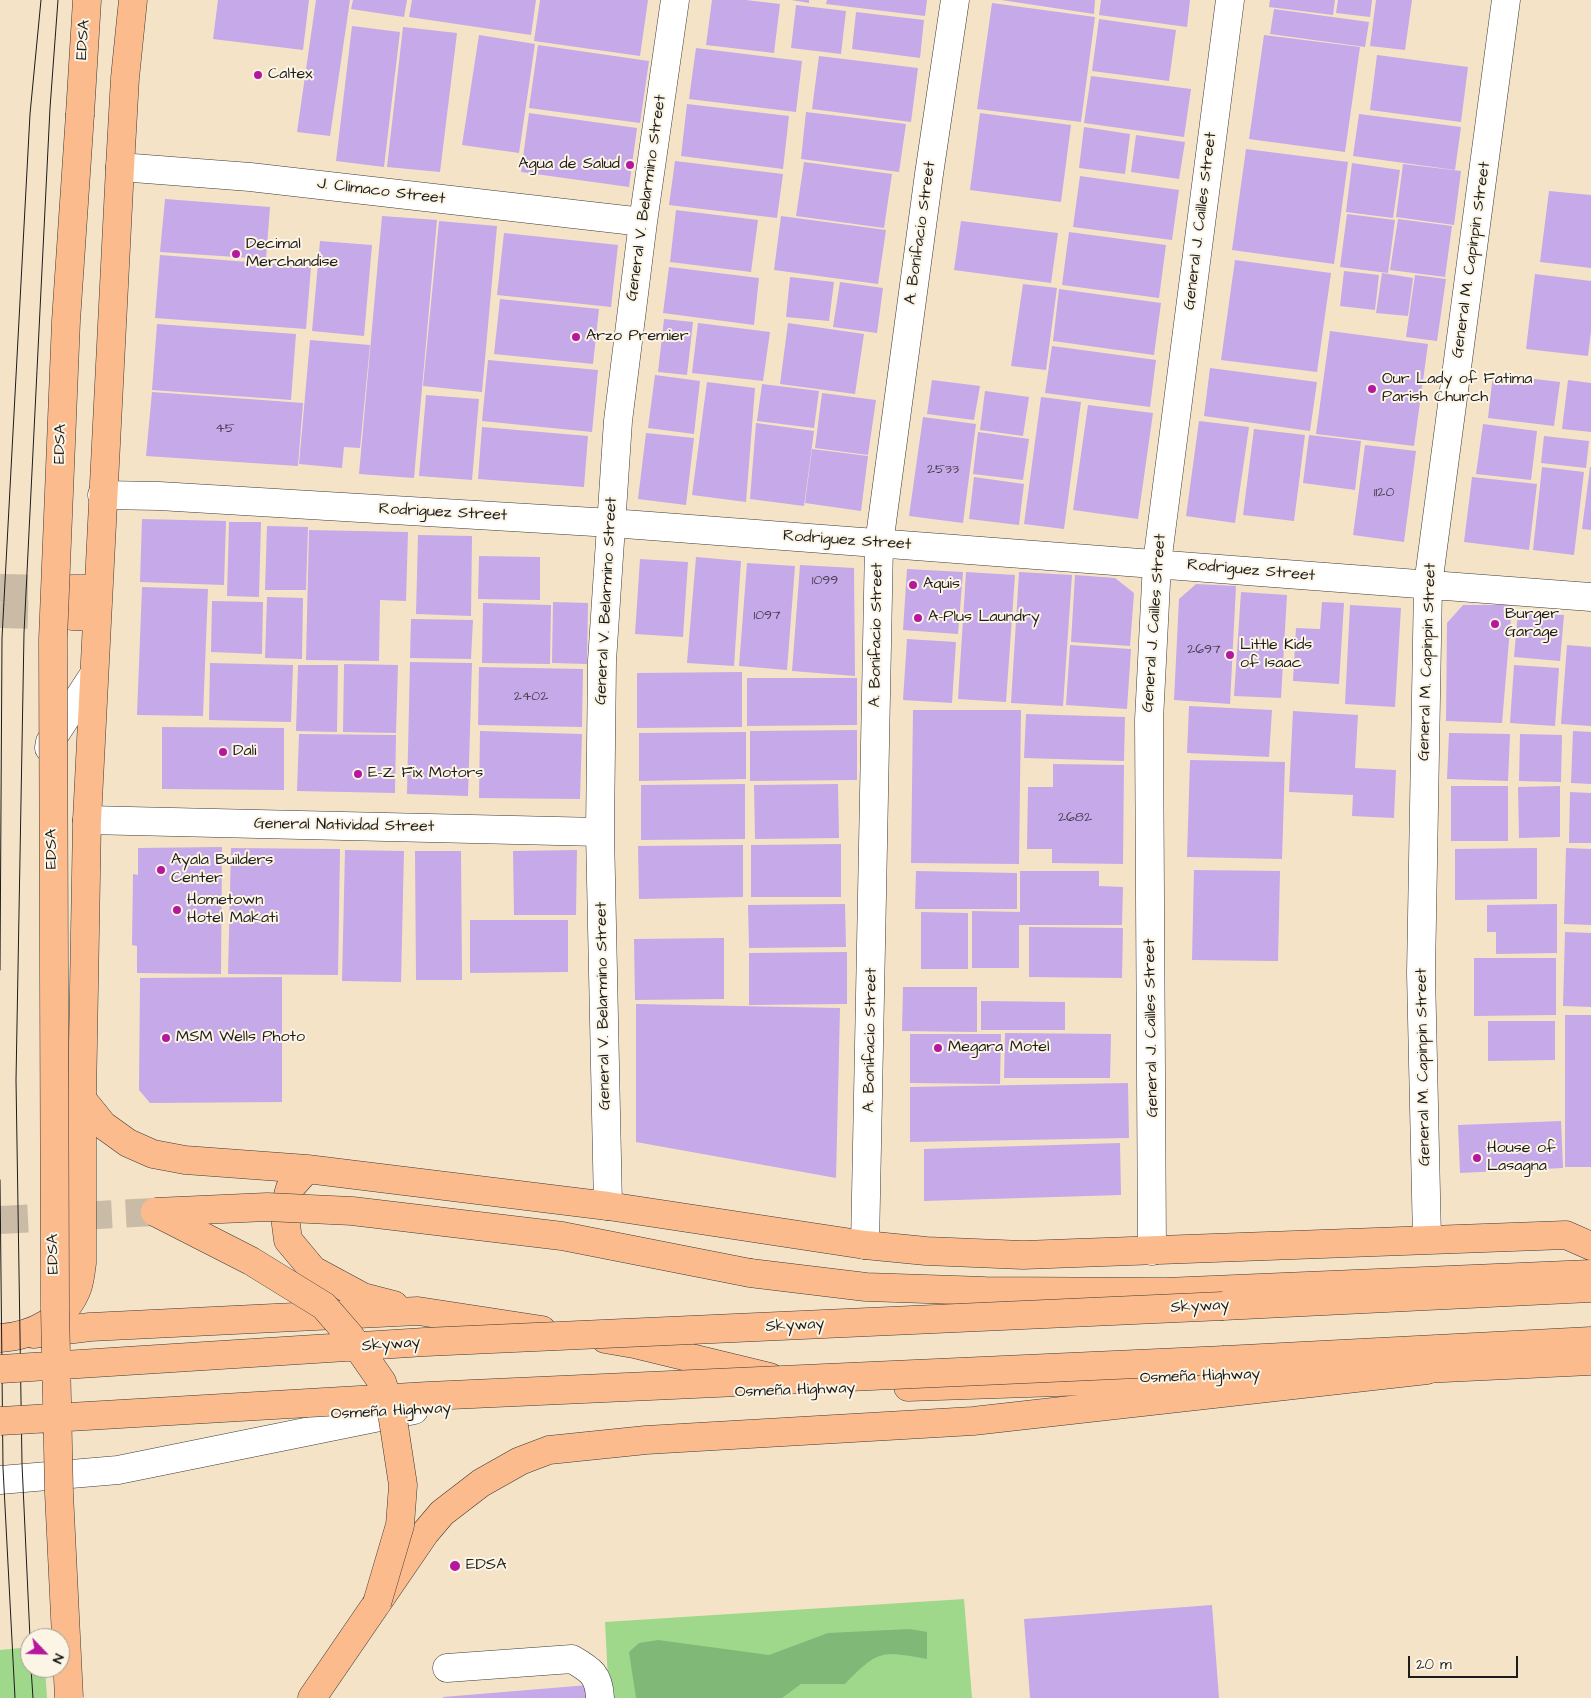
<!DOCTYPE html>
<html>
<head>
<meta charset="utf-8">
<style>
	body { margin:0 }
	#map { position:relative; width:1591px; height:1698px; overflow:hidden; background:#f5e3c8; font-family:"Architects Daughter",sans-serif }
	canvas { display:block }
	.north { position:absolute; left:20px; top:1628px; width:50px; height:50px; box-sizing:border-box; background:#fcf5e5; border:1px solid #a29e95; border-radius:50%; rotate:114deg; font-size:14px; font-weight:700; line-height:20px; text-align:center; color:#1c1c1c }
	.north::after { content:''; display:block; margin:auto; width:18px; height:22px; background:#b5179e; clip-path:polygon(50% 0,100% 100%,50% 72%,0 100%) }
	.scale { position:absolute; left:1408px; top:1656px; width:110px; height:22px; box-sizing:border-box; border:2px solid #1c1c1c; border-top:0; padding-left:6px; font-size:15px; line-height:18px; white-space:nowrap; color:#1c1c1c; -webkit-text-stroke:4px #fcf5e5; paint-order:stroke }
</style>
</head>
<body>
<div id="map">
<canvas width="1591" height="1698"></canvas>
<div class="north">N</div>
<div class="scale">20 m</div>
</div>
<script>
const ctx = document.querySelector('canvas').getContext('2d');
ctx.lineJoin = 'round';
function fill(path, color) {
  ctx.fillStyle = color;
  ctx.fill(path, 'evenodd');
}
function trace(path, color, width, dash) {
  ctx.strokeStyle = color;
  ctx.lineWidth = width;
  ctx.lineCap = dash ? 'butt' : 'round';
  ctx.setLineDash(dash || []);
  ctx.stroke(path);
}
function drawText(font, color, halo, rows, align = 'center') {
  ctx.font = font + ' "Architects Daughter",sans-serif';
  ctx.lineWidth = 4;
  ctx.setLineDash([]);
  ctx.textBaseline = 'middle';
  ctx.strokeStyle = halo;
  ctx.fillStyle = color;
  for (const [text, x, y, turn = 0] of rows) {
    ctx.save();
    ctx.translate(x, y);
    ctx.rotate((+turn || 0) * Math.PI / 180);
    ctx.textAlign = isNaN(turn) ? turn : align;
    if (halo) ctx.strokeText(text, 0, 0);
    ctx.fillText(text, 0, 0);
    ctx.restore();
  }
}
const green = new Path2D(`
	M964,1599L972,1698H609L605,1622Z
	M30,1647V1668H45L47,1698H0V1650Z`);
const forest = new Path2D(`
	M910,1629L927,1632V1659C881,1651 878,1650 845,1684H801L782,1698H636L629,1652L639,1643L658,1640L769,1655L828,1633Z`);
const building = new Path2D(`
	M218,0H309L303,50L213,39Z
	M316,0H350L330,136L297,132Z
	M353,0H407L404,17L351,9Z
	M412,0H536L531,35L409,17Z
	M540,0H648L640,56L534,41Z
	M712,0H746L780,4L774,53L706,45Z
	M791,0H809V3Z
	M827,0H927L925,16L826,4Z
	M1001,0H1095L1094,14Z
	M1101,0H1190L1187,27L1099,15Z
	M1270,0H1335L1333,15L1269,7Z
	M1338,0H1372L1370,17L1336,13Z
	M1376,0H1412L1405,50L1370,46Z
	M992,3L1095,17L1081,122L977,109Z
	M796,5L846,11L841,54L791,48Z
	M1274,9L1369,22L1365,47L1270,34Z
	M856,12L924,20L920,58L852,49Z
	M1099,19L1176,30L1169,81L1092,71Z
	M352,26L400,32L384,167L336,161Z
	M403,27L457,33L440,172L387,167Z
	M479,35L535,44L519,153L462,145Z
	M1264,35L1360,47L1345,152L1249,139Z
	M538,45L649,61L640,123L529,108Z
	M696,48L802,61L796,112L689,99Z
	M1377,55L1468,67L1461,122L1370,110Z
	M819,56L918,68L911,122L812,109Z
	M1091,76L1191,89L1184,137L1084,123Z
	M687,104L789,116L783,169L681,156Z
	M806,112L906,124L899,172L801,159Z
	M529,113L637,128L629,187L521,172Z
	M980,113L1071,125L1061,202L970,190Z
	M1359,114L1461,127L1455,170L1353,156Z
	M1084,127L1130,134L1125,174L1079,168Z
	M1136,135L1185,142L1179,179L1131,172Z
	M1246,149L1348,162L1334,264L1232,250Z
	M675,161L783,174L777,218L669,205Z
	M804,162L892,174L884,228L796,216Z
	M1352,163L1400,170L1393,218L1346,212Z
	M1403,164L1461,171L1454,225L1396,217Z
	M1080,176L1179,190L1172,240L1073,227Z
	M1549,191L1591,195V268L1540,262Z
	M165,199L270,207L266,259L160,252Z
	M676,210L758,220L751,272L670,262Z
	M1347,214L1395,220L1388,273L1340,267Z
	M382,216L437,220L414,478L359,474Z
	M781,216L886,230L878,284L774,270Z
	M1398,219L1452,226L1445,277L1390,270Z
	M439,221L497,226L482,392L423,386Z
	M961,221L1058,233L1051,283L954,270Z
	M1069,232L1166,245L1159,298L1062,285Z
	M504,233L618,245L611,307L497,295Z
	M320,241L372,245L364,336L312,331Z
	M160,255L311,267L306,329L155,318Z
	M1235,260L1331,273L1317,372L1221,360Z
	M669,267L759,278L754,325L663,313Z
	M1344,271L1379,275L1375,310L1340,306Z
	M1382,273L1413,278L1408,316L1376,313Z
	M1535,274L1591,281V331L1588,356L1526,349Z
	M1415,275L1446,279L1437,341L1406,337Z
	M790,277L834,282L829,321L786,317Z
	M840,282L883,288L877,333L833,327Z
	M1023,284L1057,288L1046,370L1011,366Z
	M1059,289L1161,303L1154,355L1053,341Z
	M500,299L599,309L593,364L494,354Z
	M664,319L693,322L687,375L658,372Z
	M698,323L770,332L763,381L692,373Z
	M788,323L864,334L855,394L780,384Z
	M157,324L296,334L291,400L152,390Z
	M1330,331L1428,344L1414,446L1316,434Z
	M310,340L370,345L360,448L344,447L342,468L299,464Z
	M1052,346L1156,360L1150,407L1045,393Z
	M488,360L598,370L592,432L482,421Z
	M1210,368L1317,382L1310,431L1204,416Z
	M1493,374L1560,382L1554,426L1488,418Z
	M655,375L700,381L694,434L648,428Z
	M932,380L980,386L974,420L927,414Z
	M1568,380L1591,383V432L1562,429Z
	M707,382L755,388L746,502L692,495Z
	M762,384L819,391L814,428L757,421Z
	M985,391L1029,397L1023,436L980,430Z
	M152,392L303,403L298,466L146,456Z
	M822,393L876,400L868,455L815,448Z
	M426,395L479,399L472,480L419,476Z
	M1041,397L1081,402L1064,529L1024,524Z
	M1088,405L1153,413L1138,519L1073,510Z
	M923,417L976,424L963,523L909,516Z
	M1199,421L1249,427L1235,523L1186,516Z
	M756,423L814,431L804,506L750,499Z
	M1483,424L1537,431L1531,480L1476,474Z
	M482,427L588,436L584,487L478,479Z
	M1254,429L1305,435L1294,521L1243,515Z
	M978,432L1029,439L1023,480L973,474Z
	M646,433L694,438L686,505L638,499Z
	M1309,435L1361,441L1355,490L1303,483Z
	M1544,436L1589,441L1586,468L1541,463Z
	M1365,445L1416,451L1404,542L1353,535Z
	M812,449L868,456L861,511L805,503Z
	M1542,467L1584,472L1574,555L1533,550Z
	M1590,467H1591V530L1582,529Z
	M974,477L1024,484L1019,525L969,519Z
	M1472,477L1537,484L1529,550L1464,542Z
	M142,519L226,521L224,585L140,582Z
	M229,522H261L259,597L227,596Z
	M267,526L308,527L306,590H265Z
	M309,530L408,532L406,601L380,600L379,661L306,660Z
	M418,535L472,536L471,616L416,614Z
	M479,556L540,557V600L478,599Z
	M696,557L741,561L734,666L687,663Z
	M640,559L688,562L683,637L635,634Z
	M747,563L795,566L787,670L739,666Z
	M800,565L854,568L855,676L792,671Z
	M907,569L963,572L958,634L903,630Z
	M966,572L1015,575L1006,702L958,699Z
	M1019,572L1072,575L1063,706L1011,703Z
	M1075,575L1115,578L1134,593L1130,646L1071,642Z
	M1196,584L1236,586L1230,704L1174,700L1179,599Z
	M142,587L208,589L203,716L137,715Z
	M1241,592L1287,595L1281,698L1234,696Z
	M267,597L303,598L302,659L265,658Z
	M212,601L263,602L262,654L211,652Z
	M553,602L588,603L587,664L552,663Z
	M1322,602L1344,603L1339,684L1293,681L1296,628L1320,629Z
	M483,603L551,605L550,664L482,663Z
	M1350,605L1401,608L1395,707L1345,704Z
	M1463,605H1512L1502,723L1446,721L1447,623Z
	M1518,612L1564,615L1560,661L1514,657Z
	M411,619L473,620L471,659L410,658Z
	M907,639L956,642L952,703L903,700Z
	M1070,645L1131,649L1127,709L1066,705Z
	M1567,645L1591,647V726L1561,724Z
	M410,662L472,663L468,796L407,794Z
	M210,663L293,665L291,722L209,720Z
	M344,664L398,665L396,733L343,732Z
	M298,665H338L337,732L296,731Z
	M1514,665L1559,668L1555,726L1510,723Z
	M479,667L583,669L582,727L478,725Z
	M742,672V727L637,728V673Z
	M747,678H857V725L747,726Z
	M1189,706L1272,710L1269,757L1187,753Z
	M913,710H1021L1019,864L911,863Z
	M1293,711L1358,715L1355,768L1396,770L1394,818L1352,816L1353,795L1289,792Z
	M1026,714L1125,717L1124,761L1024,758Z
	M162,727L284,728V790L162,789Z
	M857,730V780L750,781V731Z
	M480,731L582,734L580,799L479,798Z
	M1573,731L1591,732V784L1571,783Z
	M746,732V779L639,781V733Z
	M1449,733L1510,734L1508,781L1447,779Z
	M299,734L396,735L395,793L297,791Z
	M1520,734L1562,735L1561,782L1519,781Z
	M1190,760L1285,762L1282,859L1187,857Z
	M1053,764L1124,765L1123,864L1052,863V849H1027L1028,787H1053Z
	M745,784V839L641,840V785Z
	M838,784L839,838L755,839L754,785Z
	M1451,786H1508V841H1451Z
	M1560,786V837L1519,838L1518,787Z
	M1570,792L1591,793V843H1569Z
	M841,844V897H751V845Z
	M743,845V897L639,899L638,846Z
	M222,847L221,974L137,973V946L132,945L133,874L138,875V848Z
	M231,848L340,849L338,975L228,974Z
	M1537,848V899L1455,900V849Z
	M1566,848L1591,849V925L1564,924Z
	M345,850L404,851L401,982L342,981Z
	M577,850L576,915H514L513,851Z
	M415,851H461L462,980H416Z
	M1194,870L1280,871L1278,961L1192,960Z
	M916,871L1017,873V909H915Z
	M1020,871H1099V886L1123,887L1122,925H1019V968H972V911L1020,912Z
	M845,904L846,947L749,948L748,905Z
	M1557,904V953L1496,954V932H1487V905Z
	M921,912L968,913V969H921Z
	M470,920H568V972L470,973Z
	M1029,927L1123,928L1122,978L1029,977Z
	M1565,932L1591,933V1007L1563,1006Z
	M724,938V999L635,1000L634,939Z
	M847,952V1004L749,1005V953Z
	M1474,958H1556V1015L1474,1016Z
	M282,977V1102L150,1103L139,1090L140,978Z
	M903,987H977V1032L902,1031Z
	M981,1001L1065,1002V1030H981Z
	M636,1004L840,1008L836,1178L636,1142Z
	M1565,1015H1591V1167H1565Z
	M1488,1021H1555V1060L1488,1061Z
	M1005,1033L1111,1034L1110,1078H1004Z
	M910,1034H1001L1000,1084L910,1083Z
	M1128,1083L1129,1138L910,1142V1087Z
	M1561,1121L1563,1168L1460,1173L1458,1125Z
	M1120,1143L1121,1195L924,1201V1149Z
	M1212,1605L1219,1698H1030L1024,1619Z
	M588,1685L589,1698H443V1697Z`);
const highwayTunnel = new Path2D(`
	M0,588L72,589
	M0,614L72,616
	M0,1220L155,1212`);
const minor = new Path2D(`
	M120,167L250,177L643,222
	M102,495L159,496L611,523L1591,597
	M49,748L50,742L93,676
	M87,820L600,832
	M608,1206L600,832L602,661L618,421L643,222L675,0
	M1427,1239L1421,973L1428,585L1506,0
	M865,1245L879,544L929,174L955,0
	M1152,1251L1149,720L1157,563L1230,0
	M0,1480L118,1470L414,1410
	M447,1668L572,1659C591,1670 599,1675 600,1698`);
const major = new Path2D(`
	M82,1099L103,1125L128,1143L153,1154L185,1160L307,1169L608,1206L865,1245L926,1251L1023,1255L1566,1235L1591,1246
	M307,1169L290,1188L284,1209L288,1240L313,1270L363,1297L394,1305
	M750,1273L866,1287L985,1291L1165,1292L1591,1274
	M33,1334L90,1327L418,1311L542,1330
	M605,1339L634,1344L770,1377
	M1402,1370L1591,1361
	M908,1387L1299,1374`);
const highway = new Path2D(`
	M80,114L87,0
	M72,589H97
	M72,616L96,617
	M1223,1306L1591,1288
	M0,1338C33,1336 67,1319 78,1286C80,1279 81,1271 82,1263V1099L87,820L120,167L125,78L133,0
	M1225,1360L1591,1341
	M312,1698L425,1533L442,1513L481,1483L520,1461L549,1450L646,1440L973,1421L1427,1370`);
const tram = new Path2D(`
	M0,970L2,638L30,114L41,0
	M0,1180L3,1468L15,1698
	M30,1638L22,1464L16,1080L24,633L50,108L58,0
	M31,1668L33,1698`);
const majorBridge = new Path2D(`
	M155,1212L267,1207L352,1211L562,1236L750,1273`);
const highwayBridge = new Path2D(`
	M155,1212L251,1261L324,1306L350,1336L382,1382L392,1413L403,1485L400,1525L377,1603
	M0,1369L425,1342L1223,1306
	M0,1421L428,1396L1225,1360
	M69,1698L59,1493L55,1308L53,639L66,321L80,114`);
const markers = [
	[258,75,5,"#b5179e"],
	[630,165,5,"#b5179e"],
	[236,254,5,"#b5179e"],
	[576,337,5,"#b5179e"],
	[1372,389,5,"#b5179e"],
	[913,585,5,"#b5179e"],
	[918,618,5,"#b5179e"],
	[1495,624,5,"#b5179e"],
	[1230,655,5,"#b5179e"],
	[223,752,5,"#b5179e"],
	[358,774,5,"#b5179e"],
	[161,870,5,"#b5179e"],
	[177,910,5,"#b5179e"],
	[166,1038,5,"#b5179e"],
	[938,1048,5,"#b5179e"],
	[1477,1158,5,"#b5179e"],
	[455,1566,6,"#b5179e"]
];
const numberNames = [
	["45",225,429],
	["2533",943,470],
	["1120",1384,493],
	["1099",825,581],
	["1097",767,616],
	["2697",1204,650],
	["2402",531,697],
	["2682",1075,818]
];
const streetNames = [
	["EDSA",84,40,-86],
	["J. Climaco Street",381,192,7],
	["General V. Belarmino Street",647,198,-82],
	["General J. Cailles Street",1201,221,-83],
	["A. Bonifacio Street",921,233,-82],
	["General M. Capinpin Street",1472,260,-82],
	["EDSA",61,444,-88],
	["Rodriguez Street",443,513,3],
	["Rodriguez Street",847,541,4],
	["Rodriguez Street",1251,571,5],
	["General V. Belarmino Street",607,601,-87],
	["General J. Cailles Street",1155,623,-86],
	["A. Bonifacio Street",877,635,-89],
	["General M. Capinpin Street",1428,662,-88],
	["General Natividad Street",344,826,1],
	["EDSA",53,849,-90],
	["General V. Belarmino Street",604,1006,-91],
	["General J. Cailles Street",1152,1028,-91],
	["A. Bonifacio Street",871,1040,-89],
	["General M. Capinpin Street",1424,1067,-91],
	["EDSA",54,1254,-91],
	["Skyway",1200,1307,-3],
	["Skyway",795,1326,-3],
	["Skyway",391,1345,-4],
	["Osmeña Highway",1200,1377,-2],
	["Osmeña Highway",795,1391,-2],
	["Osmeña Highway",391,1412,-3]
];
const poiNames = [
	["Caltex",268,75],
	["Agua de Salud",620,165,"right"],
	["Decimal",246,245],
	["Merchandise",246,263],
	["Arzo Premier",586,337],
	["Our Lady of Fatima",1382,380],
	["Parish Church",1382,398],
	["Aquis",923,585],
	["Burger",1505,615],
	["Garage",1505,633],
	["A-Plus Laundry",928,618],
	["Little Kids",1240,646],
	["of Isaac",1240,664],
	["Dali",233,752],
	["E-Z Fix Motors",368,774],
	["Ayala Builders",171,861],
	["Center",171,879],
	["Hometown",187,901],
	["Hotel Makati",187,919],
	["MSM Wells Photo",176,1038],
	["Megara Motel",948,1048],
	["House of",1487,1149],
	["Lasagna",1487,1167],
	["EDSA",466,1566]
];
fill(green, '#9fd88b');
fill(forest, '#7fb877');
fill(building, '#c6a9e8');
trace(highwayTunnel, '#cabba6', 28, [28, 14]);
trace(minor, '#3d3a36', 29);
trace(major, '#3d3a36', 29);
trace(highway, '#3d3a36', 29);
trace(minor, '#fff', 28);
trace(major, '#fbbb8d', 28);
trace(highway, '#fbbb8d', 28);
trace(tram, '#1c1c1c', 1);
trace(majorBridge, '#3d3a36', 29, []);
trace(highwayBridge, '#3d3a36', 29, []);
trace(majorBridge, '#fbbb8d', 28);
trace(highwayBridge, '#fbbb8d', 28);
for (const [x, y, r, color] of markers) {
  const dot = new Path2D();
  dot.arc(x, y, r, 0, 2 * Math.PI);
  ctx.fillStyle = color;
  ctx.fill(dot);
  trace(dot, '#fcf5e5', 2);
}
drawText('14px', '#463f4f', null, numberNames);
drawText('16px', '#1c1c1c', '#fcf5e5', streetNames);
drawText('16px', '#1c1c1c', '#fcf5e5', poiNames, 'left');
</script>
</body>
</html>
